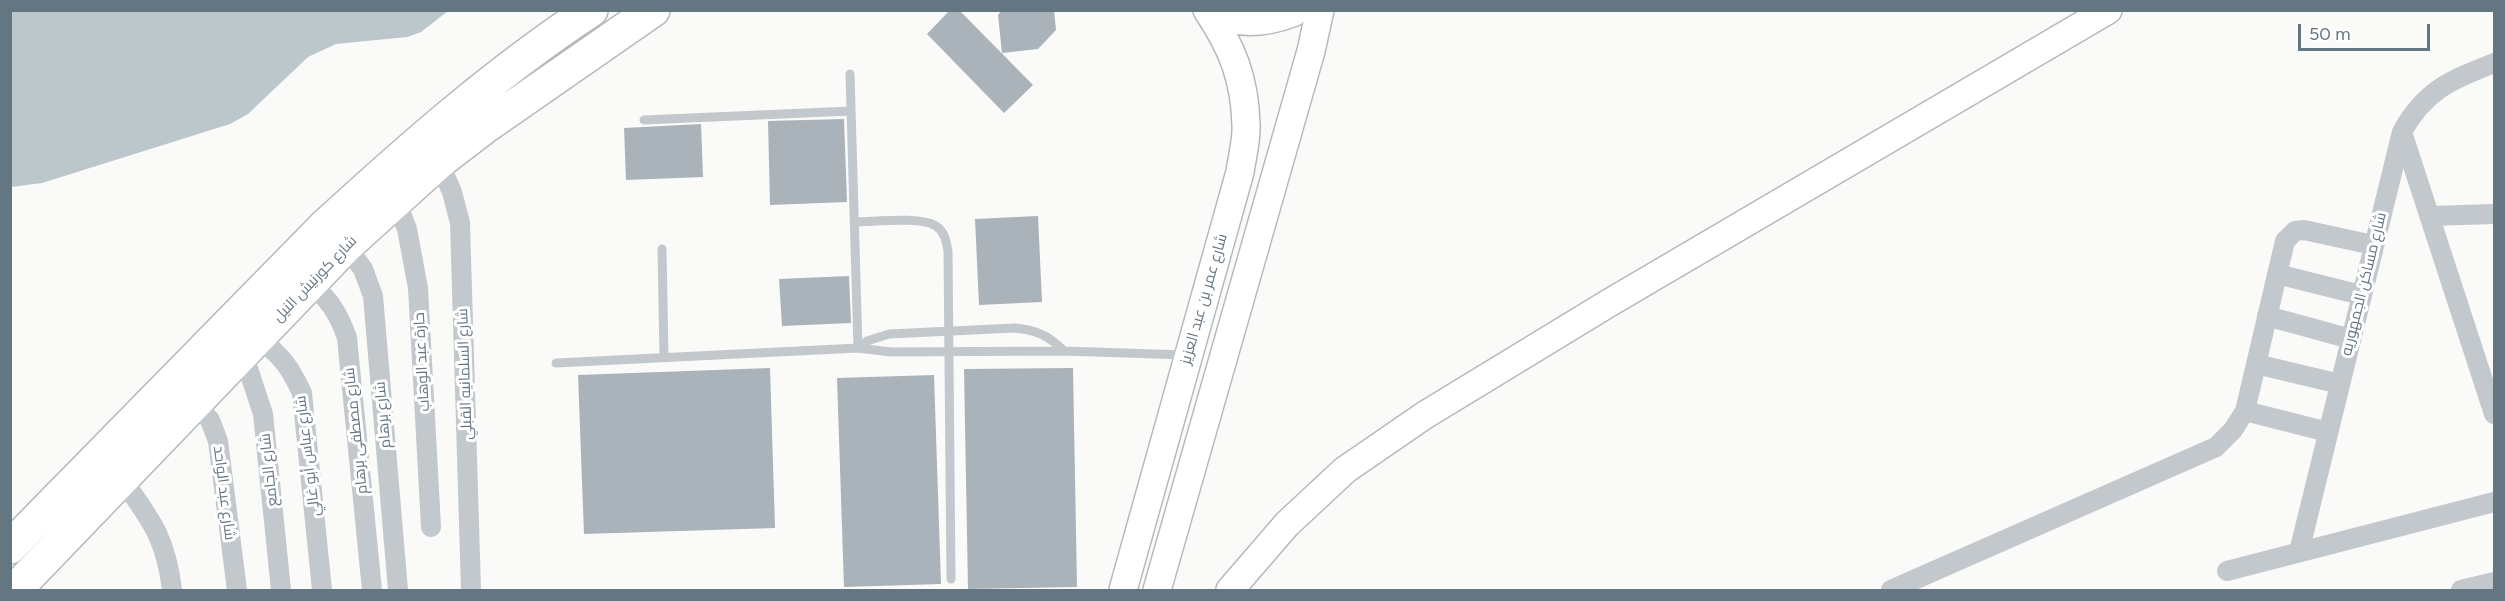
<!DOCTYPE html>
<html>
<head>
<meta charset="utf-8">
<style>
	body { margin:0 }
	#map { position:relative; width:2505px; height:601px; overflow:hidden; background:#fafaf8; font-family:Figtree,sans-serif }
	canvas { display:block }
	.frame { position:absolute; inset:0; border:12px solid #657683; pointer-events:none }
	.scale { position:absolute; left:2298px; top:24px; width:132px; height:27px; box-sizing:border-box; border:3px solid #657683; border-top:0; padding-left:8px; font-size:18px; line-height:21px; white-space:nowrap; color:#657683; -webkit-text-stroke:4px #fff; paint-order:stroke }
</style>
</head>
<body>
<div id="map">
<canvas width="2505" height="601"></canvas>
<div class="frame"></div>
<div class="scale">50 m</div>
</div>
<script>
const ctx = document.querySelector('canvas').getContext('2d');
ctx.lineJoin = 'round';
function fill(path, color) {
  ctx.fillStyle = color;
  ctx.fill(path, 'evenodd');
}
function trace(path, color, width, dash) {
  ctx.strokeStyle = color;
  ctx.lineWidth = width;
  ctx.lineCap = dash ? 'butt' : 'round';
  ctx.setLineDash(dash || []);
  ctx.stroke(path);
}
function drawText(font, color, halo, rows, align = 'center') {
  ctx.font = font + ' Figtree,Cairo,sans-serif';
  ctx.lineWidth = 6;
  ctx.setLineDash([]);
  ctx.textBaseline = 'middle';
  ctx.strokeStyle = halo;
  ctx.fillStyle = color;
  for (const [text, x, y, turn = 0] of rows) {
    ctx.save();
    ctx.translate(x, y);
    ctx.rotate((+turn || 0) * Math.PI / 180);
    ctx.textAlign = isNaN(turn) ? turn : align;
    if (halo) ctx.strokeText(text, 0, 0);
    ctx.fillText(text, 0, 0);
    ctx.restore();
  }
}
const water = new Path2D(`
	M11,10H448V11L421,32L407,37L336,44L308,57L248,114L230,124L42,183L11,187Z`);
const building = new Path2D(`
	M950,10H959L1033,85L1004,113L927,34Z
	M1002,10H1054L1056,30L1038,49L1002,53L998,15Z
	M844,119L847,202L770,205L768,121Z
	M701,124L703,177L626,180L624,128Z
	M1038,216L1042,302L979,305L975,219Z
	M849,276L851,323L782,326L779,279Z
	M770,368L775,528L584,534L578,375Z
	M1073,368L1077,587L968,589L964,369Z
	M934,375L941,584L844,587L837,378Z`);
const lane = new Path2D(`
	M850,74L858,348
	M644,120L851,111
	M854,222C874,222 920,216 936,226C945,232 946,241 948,251L951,579
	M662,249L664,357
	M858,348L867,341L889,334L1015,328C1037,330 1049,336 1064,351
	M556,363L858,348L891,352L1064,351L1185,355`);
const street = new Path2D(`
	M2402,132L2494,414
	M439,162L452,192L460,223L471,590
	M396,201L407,229L418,288L431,527
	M2430,216L2494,214
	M346,246L363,269L373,296L398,590
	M2277,274L2361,295
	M310,283C329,299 339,314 347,338L372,590
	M2267,316L2351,339
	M258,338C281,355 290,367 302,393L322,590
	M243,353L263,414L281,590
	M2256,364L2340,384
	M195,403L210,420L218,441L237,590
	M2245,411L2328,432
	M122,479C151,520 166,538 172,590
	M2299,552L2402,132C2425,90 2451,80 2494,63
	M2227,571L2494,502
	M1891,590L2216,447L2233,430L2245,411L2285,241L2295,231L2304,230L2373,245
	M2461,590L2494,582`);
const secondary = new Path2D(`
	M1123,590L1240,172C1242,157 1247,140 1246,125C1245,79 1232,47 1207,10
	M1157,590L1311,51L1320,10
	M1230,590L1287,524L1345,470L1425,415L1609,303L2108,10`);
const highway = new Path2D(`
	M1217,10C1241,24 1268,19 1292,10
	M10,547L324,227C408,150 495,73 591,10
	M15,590L346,246L439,162L486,126L653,10`);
const streetNames = [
	["شارع كورنيش النيل",315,279,-46],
	["شارع مساكن الجمهوريه",2364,284,-76],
	["شارع عمر بن عبد العزيز",1204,299,-74],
	["حارة عبد الوهاب",422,362,-93],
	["شارع السلمانيه القبلي",465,374,-92],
	["شارع برهام",383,415,-95],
	["شارع مصطفى برهام",356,431,-96],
	["شارع عباس أبو غالي",308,456,-97],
	["شارع الجامع",269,470,-96],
	["شارع عبد الواحد",224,493,83]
];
fill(water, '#bbc7cb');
fill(building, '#aab3b9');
trace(secondary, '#b3babf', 30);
trace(highway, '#b4b9bd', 36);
trace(lane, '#c3c8cc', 9);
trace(street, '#c3c8cc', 20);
trace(secondary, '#fff', 27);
trace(highway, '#fff', 33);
drawText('15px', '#657683', '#fff', streetNames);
</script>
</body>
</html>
